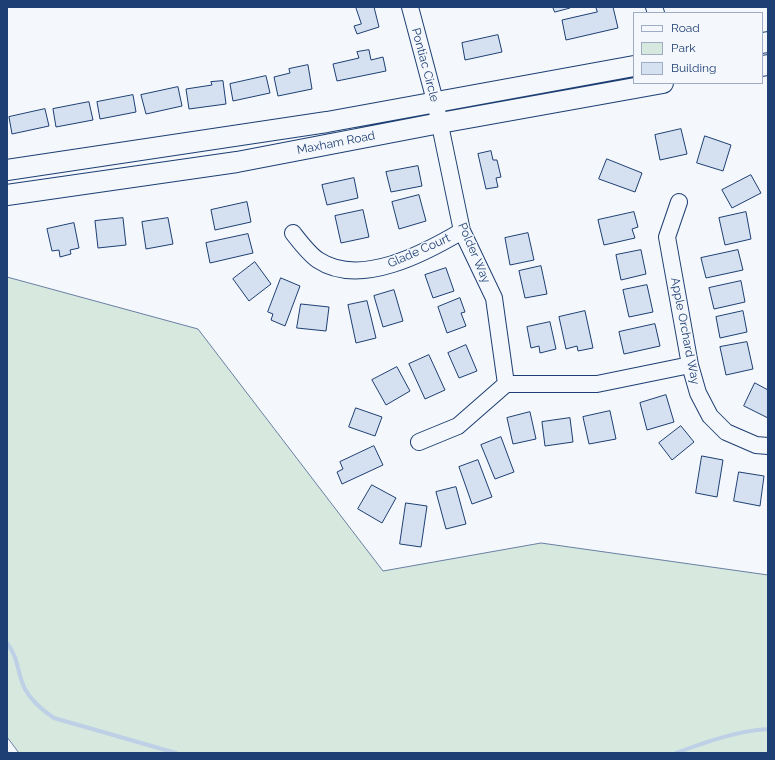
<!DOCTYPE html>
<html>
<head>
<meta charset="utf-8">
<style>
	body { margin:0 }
	#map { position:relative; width:775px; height:760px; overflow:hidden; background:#f4f7fb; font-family:Raleway,sans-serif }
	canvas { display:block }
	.frame { position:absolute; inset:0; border:8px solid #1d3f73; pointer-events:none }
	.legend { position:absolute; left:633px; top:12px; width:130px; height:72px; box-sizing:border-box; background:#f4f7fb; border:1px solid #9eadc5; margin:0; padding:5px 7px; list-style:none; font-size:12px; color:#1d3f73 }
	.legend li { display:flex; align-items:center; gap:8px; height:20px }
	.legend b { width:20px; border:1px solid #9eadc5 }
</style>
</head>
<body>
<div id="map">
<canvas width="775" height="760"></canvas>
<div class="frame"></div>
<ul class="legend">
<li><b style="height:5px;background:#f4f7fb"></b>Road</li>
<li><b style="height:11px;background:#d7e8df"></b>Park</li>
<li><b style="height:11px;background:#d5e0f0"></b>Building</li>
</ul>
</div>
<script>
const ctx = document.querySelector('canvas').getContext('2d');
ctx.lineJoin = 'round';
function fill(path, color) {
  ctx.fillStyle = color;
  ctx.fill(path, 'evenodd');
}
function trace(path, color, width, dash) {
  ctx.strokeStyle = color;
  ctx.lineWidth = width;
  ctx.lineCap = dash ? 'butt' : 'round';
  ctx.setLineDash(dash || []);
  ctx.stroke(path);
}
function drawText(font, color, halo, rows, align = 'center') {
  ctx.font = font + ' Raleway,sans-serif';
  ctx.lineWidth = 3;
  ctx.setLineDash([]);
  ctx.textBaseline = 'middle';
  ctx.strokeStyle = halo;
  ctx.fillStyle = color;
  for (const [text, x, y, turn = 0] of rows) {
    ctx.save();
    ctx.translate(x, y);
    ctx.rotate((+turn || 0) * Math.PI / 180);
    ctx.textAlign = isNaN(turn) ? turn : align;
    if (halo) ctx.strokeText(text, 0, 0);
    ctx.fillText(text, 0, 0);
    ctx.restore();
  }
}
const green = new Path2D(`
	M7,277L198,329L383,571L541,543L768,575V753H19L7,737Z`);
const stream = new Path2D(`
	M7,643C19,658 17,674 25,689C32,702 42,710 54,718L176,753
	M676,753C706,742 736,731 768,729`);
const building = new Path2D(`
	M356,7H374L379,27L357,34L354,26L361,24Z
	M553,7H570V8L555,12Z
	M596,7H613L618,28L566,40L562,20L597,12Z
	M498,35L502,52L465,60L462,43Z
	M369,50L371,60L383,57L386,71L337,81L333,64L359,58L357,52Z
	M308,65L312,89L278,96L274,77L290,73L289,69Z
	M266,76L270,93L233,101L230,84Z
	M223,81L226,104L189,109L186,89L212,85L211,82Z
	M178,87L182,106L146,114L141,95Z
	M133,95L136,112L100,119L97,102Z
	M89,102L93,120L56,127L53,109Z
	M45,109L49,126L12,134L9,117Z
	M681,129L687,154L660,160L655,135Z
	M705,136L731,145L723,171L697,163Z
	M491,151L493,160H497L501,177L496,178L498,187L486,189L478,154Z
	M607,159L642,173L635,192L599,179Z
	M418,166L422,186L391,192L386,172Z
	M751,175L761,193L732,208L722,190Z
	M354,178L358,198L327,205L322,185Z
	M419,195L426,221L399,229L392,202Z
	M247,202L251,222L215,230L211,210Z
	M363,210L369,237L341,243L335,216Z
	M634,212L638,227L632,229L635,238L604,245L598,220Z
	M746,212L751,239L725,245L719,218Z
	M123,218L126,245L98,248L95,221Z
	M168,218L173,244L146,249L142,222Z
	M74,223L79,248L70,250L71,254L60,257L59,250L52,251L47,229Z
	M528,233L534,260L510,265L505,238Z
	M248,234L253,253L210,263L206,243Z
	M641,250L646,274L621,280L616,255Z
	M738,250L743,270L706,278L701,258Z
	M255,262L271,284L249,301L233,279Z
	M541,266L547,294L525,298L519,271Z
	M446,268L454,291L433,298L425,275Z
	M281,278L300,286L285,326L271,320L273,314L268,312Z
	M741,281L745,302L714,309L709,288Z
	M647,285L653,312L629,317L623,290Z
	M394,290L403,321L383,327L374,296Z
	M460,298L465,312L461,313L466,326L447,333L438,307Z
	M367,301L376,338L356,343L348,305Z
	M301,304L329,307L326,331L297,328Z
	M585,311L593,348L578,351L577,346L566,349L559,317Z
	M743,311L747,332L720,338L716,317Z
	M550,322L556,349L540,353L539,346L531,348L527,327Z
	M655,324L660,346L624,354L619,332Z
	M747,342L753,369L726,375L720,347Z
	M466,345L477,371L459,378L448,353Z
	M429,355L445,390L425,399L409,364Z
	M397,367L410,391L386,405L372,380Z
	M755,383L768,390V418L744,406Z
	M666,395L674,422L647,430L640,403Z
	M356,408L382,417L375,436L349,427Z
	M610,411L616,439L589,444L583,417Z
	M530,412L536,439L513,444L507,418Z
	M570,418L573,442L545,446L542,422Z
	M681,426L694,442L672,460L659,443Z
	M501,437L514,472L495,479L481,445Z
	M374,446L383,465L342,484L337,472L343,469L340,462Z
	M702,456L723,460L717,497L696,493Z
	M478,460L492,497L472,504L459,467Z
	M739,472L764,476L760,506L734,501Z
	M372,485L396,498L382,523L358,509Z
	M456,487L466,524L446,529L436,492Z
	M406,503L427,506L421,547L400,544Z`);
const minor = new Path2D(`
	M410,7L435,101L462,231L494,298L506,384
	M654,7L656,13
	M679,202L667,237L690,365L698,393L710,416L726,432L756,445L768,446
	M293,233C300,242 309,254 318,260C360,288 425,253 462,231
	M419,442L458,426L506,384H597L690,365`);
const major = new Path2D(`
	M762,43L768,42
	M762,66L768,65
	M7,170L327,122L634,66
	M7,195L237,162L440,123L663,83`);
const streetNames = [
	["Pontiac Circle",425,65,75],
	["Maxham Road",336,143,-11],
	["Glade Court",419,251,-24],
	["Polder Way",474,253,67],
	["Apple Orchard Way",685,331,79]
];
fill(green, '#d7e8df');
trace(green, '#687fa3', 1);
trace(stream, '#bed0e5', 4);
fill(building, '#d5e0f0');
trace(building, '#1d3f73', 1);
trace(minor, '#1d3f73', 18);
trace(major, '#1d3f73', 22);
trace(minor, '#f4f7fb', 16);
trace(major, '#f4f7fb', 20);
drawText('12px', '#1d3f73', '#f4f7fb', streetNames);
</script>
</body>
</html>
